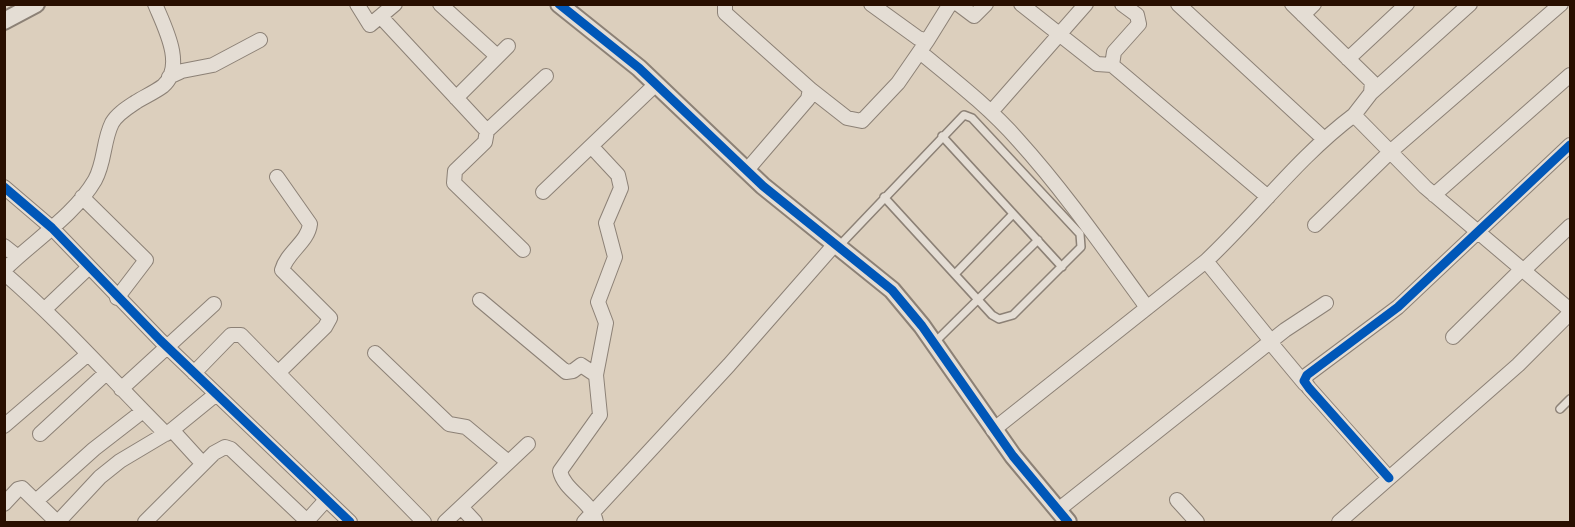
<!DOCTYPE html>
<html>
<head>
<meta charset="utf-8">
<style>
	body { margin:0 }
	#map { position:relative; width:1575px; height:527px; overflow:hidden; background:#dccfbd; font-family:Cardo,serif }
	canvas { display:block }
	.frame { position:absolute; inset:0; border:6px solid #290f00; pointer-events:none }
</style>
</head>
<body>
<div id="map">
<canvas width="1575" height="527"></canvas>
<div class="frame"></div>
</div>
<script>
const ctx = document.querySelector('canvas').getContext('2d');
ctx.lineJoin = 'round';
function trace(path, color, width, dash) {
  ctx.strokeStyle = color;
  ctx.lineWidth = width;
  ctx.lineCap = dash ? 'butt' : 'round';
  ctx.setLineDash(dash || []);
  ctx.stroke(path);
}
const service = new Path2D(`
	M942,136L1062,267
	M839,246L964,115L972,118L1080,234L1081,247L1013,315L999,319L992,315L884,197
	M955,274L1013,214
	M935,342L1038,240
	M1560,409L1570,399`);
const minor = new Path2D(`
	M357,4L370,25L395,4
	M440,4L497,56
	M725,4V13L810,89L808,99L747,170
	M871,4L918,38L927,41L950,4
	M958,4L974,16L986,4
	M1021,4L1097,64L1112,65
	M1122,4L1137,15L1139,24L1114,52L1112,65L1268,197
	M1178,4L1323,138
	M1292,4L1372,82L1371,93L1354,115L1425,187L1570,310
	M1303,15L1314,4
	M381,17L487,131L485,142L455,171L454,183L523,250
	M920,52C954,80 989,107 1018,140C1065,192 1105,250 1146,306
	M1348,59L1407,4
	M169,77L182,71L213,65L260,40
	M810,89L847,118L862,121L898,83L927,41
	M1371,93L1470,4
	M456,98L508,46
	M991,112L1086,4
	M487,131L546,76
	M591,146L618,175L621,188L606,223L615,257L598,302L606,323L596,375L600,415L560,471C564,491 592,501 596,522
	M277,177L310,224C308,242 287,252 282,270L330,318L325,327L279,372
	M4,187L52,228L160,340L350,522
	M543,192L656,84
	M1434,195L1570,75
	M82,197L146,260L117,298
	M1315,225L1390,152L1561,4
	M4,246L18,257
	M1206,261L1271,341
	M1525,269L1570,226
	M4,270C33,241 74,216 95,180C105,162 103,141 112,123C117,114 127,108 136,102C144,97 155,92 163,86C186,66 164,26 155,4
	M4,273C62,323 112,380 166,434
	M480,300L566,372L573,371L581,365L596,375
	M45,309L88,268
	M1453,337L1523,268
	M1270,342L1305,384
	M375,353L449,424L466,427L508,462
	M194,373L231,335H241L424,522
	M121,389L214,304
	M4,426L88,354
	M172,430L203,464
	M993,430L1206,261C1257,213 1298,157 1354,115
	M40,434L105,374
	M1389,478L1309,388L1304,381L1307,375L1398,307L1570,145
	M1177,500L1197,522
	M36,501L94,449L143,411
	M4,504L18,489L22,488L57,522
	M462,508L475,522
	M1058,510L1285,330L1326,303
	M58,522L100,477L120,461L172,430L215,395
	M145,522L214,453L225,447L231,449L307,521
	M306,522L325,501
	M445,522L528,444
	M584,522L729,365L835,244
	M1339,522L1518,365L1570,313`);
const tertiary = new Path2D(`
	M559,4L639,68L763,186L892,290L922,326L1013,456L1068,522
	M4,21L36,4`);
const cycleway = new Path2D(`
	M559,4L639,68L763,186L892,290L922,326L1013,456L1068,522
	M4,187L52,228L160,340L350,522
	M1389,478L1309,388L1304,381L1307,375L1398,307L1570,145`);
trace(service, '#8c8176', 10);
trace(minor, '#8c8176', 16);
trace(tertiary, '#8c8176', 20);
trace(service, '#e4ddd4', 7);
trace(minor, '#e4ddd4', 14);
trace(tertiary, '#e4ddd4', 16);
trace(cycleway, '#0057b8', 9);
</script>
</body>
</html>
